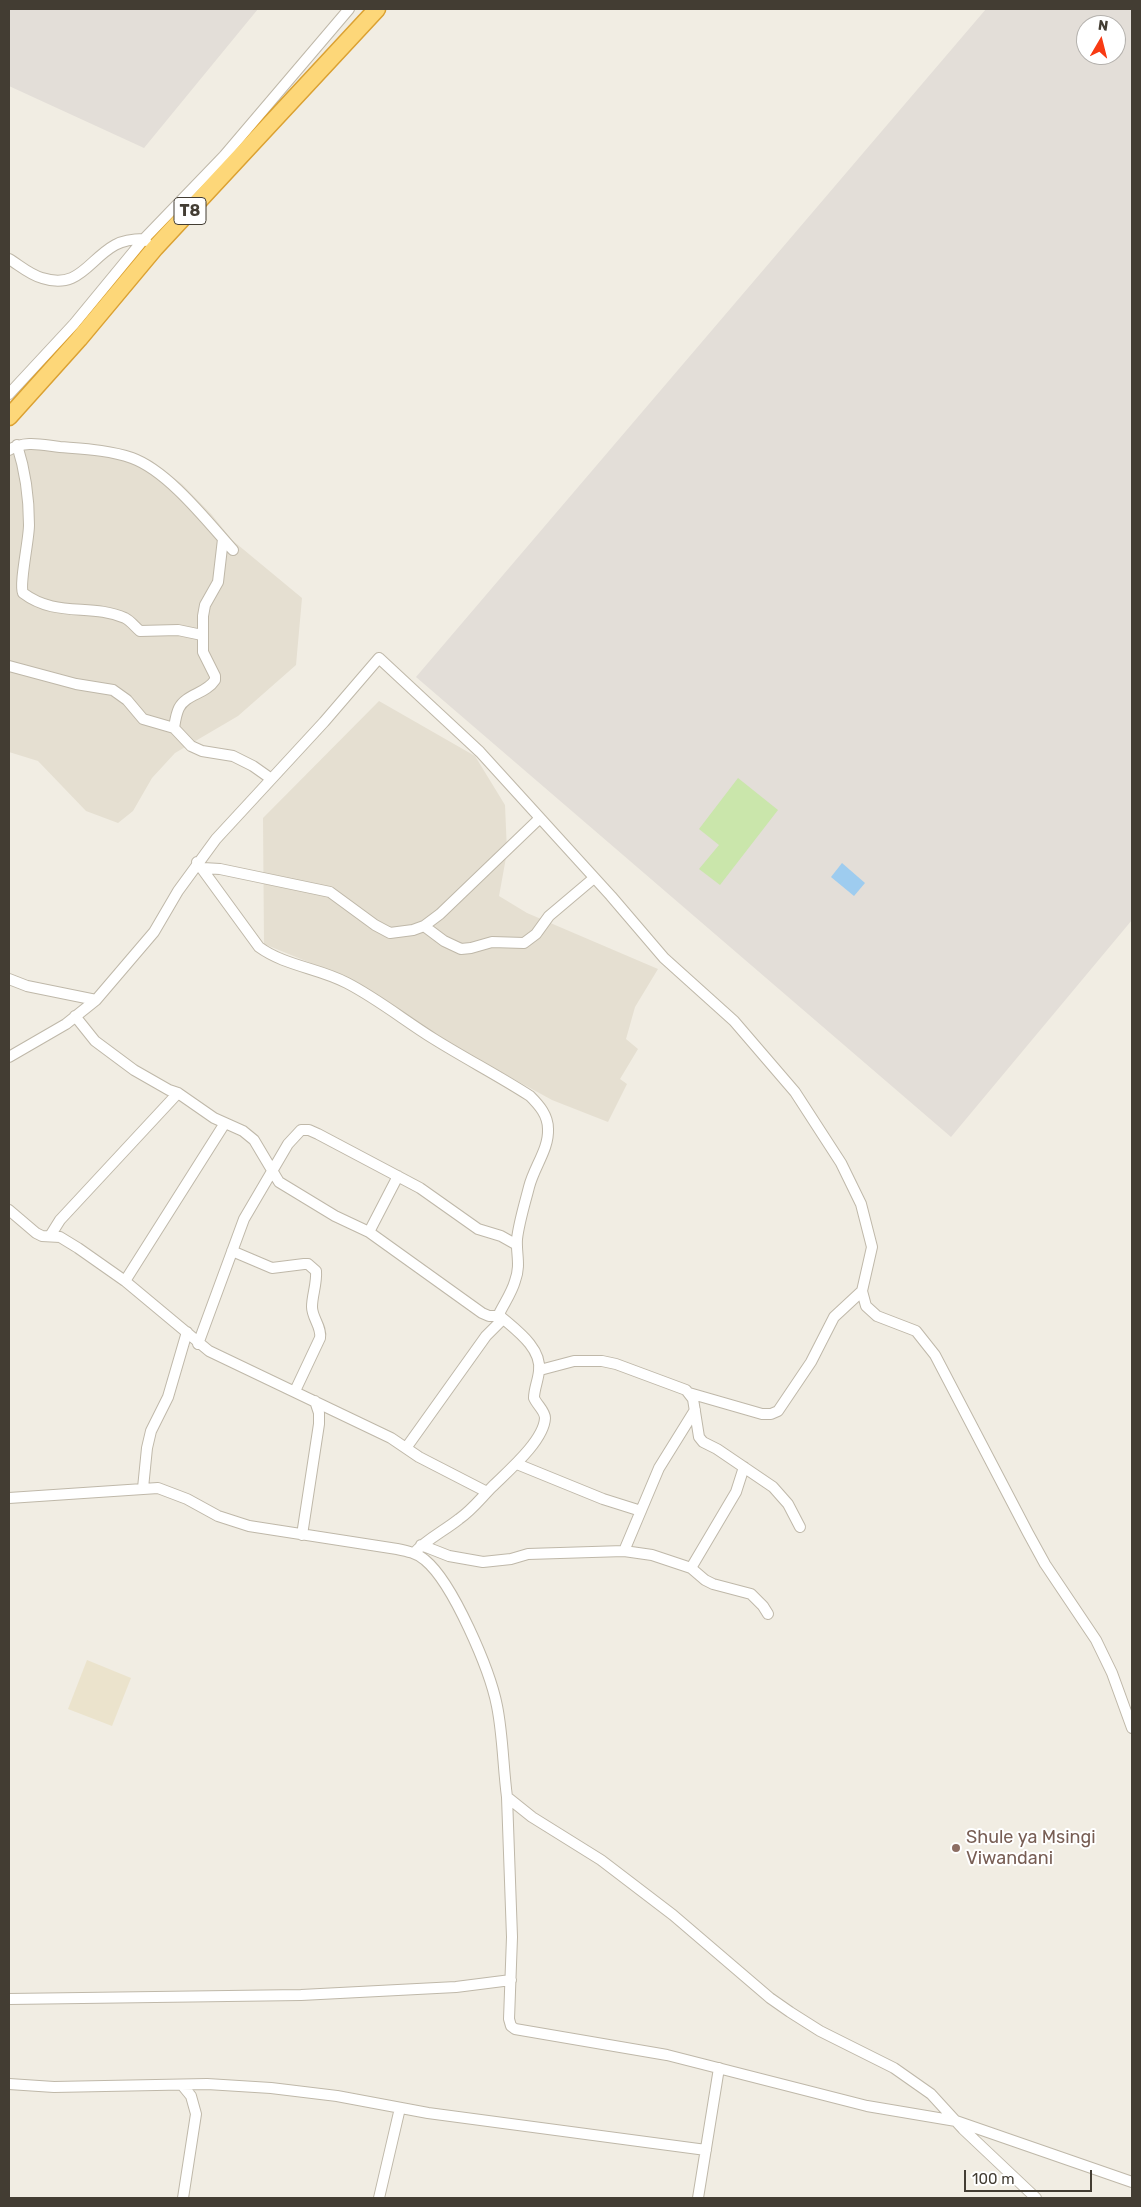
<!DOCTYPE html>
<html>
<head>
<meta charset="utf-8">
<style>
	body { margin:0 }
	#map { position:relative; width:1141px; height:2207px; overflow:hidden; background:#f1ede3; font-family:Rubik,sans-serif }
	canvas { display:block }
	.frame { position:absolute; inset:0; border:10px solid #433d33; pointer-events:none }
	.north { position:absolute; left:1076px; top:15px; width:50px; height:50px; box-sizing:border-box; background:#fff; border:1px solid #b4b1ad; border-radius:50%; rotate:8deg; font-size:14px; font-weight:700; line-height:20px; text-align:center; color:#433d33 }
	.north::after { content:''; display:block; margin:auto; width:18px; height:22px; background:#f83a13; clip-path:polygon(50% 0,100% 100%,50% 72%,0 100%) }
	.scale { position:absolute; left:964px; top:2170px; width:128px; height:22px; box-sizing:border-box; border:2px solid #433d33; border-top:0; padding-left:6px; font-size:15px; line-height:18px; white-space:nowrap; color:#433d33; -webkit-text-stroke:4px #fff; paint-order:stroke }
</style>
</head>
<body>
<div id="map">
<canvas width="1141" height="2207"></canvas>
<div class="frame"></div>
<div class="north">N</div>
<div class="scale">100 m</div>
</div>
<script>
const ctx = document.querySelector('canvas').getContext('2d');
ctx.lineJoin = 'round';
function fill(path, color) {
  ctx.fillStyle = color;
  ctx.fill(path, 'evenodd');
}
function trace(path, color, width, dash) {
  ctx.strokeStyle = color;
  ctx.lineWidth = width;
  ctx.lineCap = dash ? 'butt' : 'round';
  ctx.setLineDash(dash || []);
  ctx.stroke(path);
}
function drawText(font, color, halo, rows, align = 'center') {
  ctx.font = font + ' Rubik,sans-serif';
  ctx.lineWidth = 4;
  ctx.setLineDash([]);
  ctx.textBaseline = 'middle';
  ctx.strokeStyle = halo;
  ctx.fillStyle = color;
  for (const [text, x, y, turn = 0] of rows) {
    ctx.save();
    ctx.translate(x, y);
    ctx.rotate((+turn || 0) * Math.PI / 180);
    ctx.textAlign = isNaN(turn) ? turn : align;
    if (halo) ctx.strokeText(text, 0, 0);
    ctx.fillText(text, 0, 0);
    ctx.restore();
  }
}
const residential = new Path2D(`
	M25,439L57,444L109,448L150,460L182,484L212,515L232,540L302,598L296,665L238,716L175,753L152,778L133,811L118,823L86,811L38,761L9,752V456Z
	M379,701L475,756L505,805L507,852L499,896L527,913L658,969L635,1007L626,1039L638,1049L620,1079L627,1084L608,1122L552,1100L488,1065L428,1030L345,977L264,944L263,818Z`);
const industrial = new Path2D(`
	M9,9H258L144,148L9,86Z
	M986,9H1132V920L951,1137L416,677ZM1086,25H1116V55H1086Z`);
const education = new Path2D(`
	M87,1660L131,1678L112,1726L68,1709Z`);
const green = new Path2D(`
	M738,778L778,810L720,885L699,869L719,845L699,829Z`);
const water = new Path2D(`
	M842,863L865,883L854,896L831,877Z`);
const minor = new Path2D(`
	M9,259C19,265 30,275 42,278C79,290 88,260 115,245C124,240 133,239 144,239L146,241
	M9,394L74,324L144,239L224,156L349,9
	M17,445C25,470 29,498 29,525C29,540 19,584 23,593C56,618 91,603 125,618C131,621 135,627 140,631L178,630L202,635
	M9,450C25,440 42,445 60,447C84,449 109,450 132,458C168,471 207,521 233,550
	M9,666L76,684L113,690L127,700L143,719L174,728L191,746L202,751L233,756L253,766L270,778
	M174,728C175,722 176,714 179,708C186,694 206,694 215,680V676L203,652V616L205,605L218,582L223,539
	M197,862L259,947C285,966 319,968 347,983C378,999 405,1021 434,1039C466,1059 499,1076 530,1096C539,1105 548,1115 548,1129C549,1149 534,1167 529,1187C525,1203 519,1222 517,1239C516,1254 521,1265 515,1281C512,1292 505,1302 500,1312V1316C516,1330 542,1348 539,1371C538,1381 534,1389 534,1398C537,1405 545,1411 545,1418C544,1441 507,1472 492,1487C481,1498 472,1510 459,1519C444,1531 427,1539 414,1553
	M203,868L220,869L330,892L375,925L390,933L413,930L424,926L440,914L540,818
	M424,926L444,941L461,949L471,948L492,942L524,943L536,934L549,916L594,878
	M9,979L27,986L96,1000
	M75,1016L95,1041L134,1070L169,1090L178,1093L214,1118L243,1131L254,1140L279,1182L335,1216L369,1232L482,1313L489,1316H500
	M9,1057L66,1024L96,1000L154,932L178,891L216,839L324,722L379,658L480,752L611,896L664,958L734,1021L795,1092L841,1163L861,1204L872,1247L862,1291L866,1306L877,1316L916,1331L935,1355L1028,1533L1045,1564L1096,1640L1112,1673L1132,1728
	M9,1210L36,1233L42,1236L60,1237L78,1248L125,1281L209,1351L391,1438L419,1457L487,1492
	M369,1232L398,1176
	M50,1236L60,1220L178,1093
	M232,1251L272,1268L304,1264H308L316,1271C317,1284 312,1295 312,1307C312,1318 322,1327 320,1338L295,1391
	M125,1281L225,1123
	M198,1344L244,1219L288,1144L301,1130H309L318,1134L420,1188L478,1229L501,1236L517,1245
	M540,1370L574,1361H602L616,1364L686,1390L693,1399L699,1437L703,1442L717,1449L773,1487L788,1504L800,1527
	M689,1393L762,1414H771L778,1411L811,1362L834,1317L862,1291
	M406,1448L486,1336L503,1319
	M517,1464L603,1499L641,1511
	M143,1488L147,1448L151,1431L168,1397L187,1332
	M9,1498L158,1488L187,1499L218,1516L249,1526L397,1549C407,1551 417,1553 425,1560C453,1583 490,1670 497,1706C503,1736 503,1767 507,1797L532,1817L601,1860L673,1915L770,1998L790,2012L820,2031L894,2068L931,2094L963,2129L1036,2198
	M302,1535L319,1424V1413L315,1401
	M421,1545L449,1556L483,1562L511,1559L528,1554L624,1551L652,1555L691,1568L705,1580L713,1584L751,1594L763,1606L768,1614
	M624,1551L659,1468L695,1410
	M691,1568L736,1492L744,1467
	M507,1797L512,1937L509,2019L511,2026L515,2029L667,2055L867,2106L956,2121L1132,2182
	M9,1999L301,1995L456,1987L511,1980
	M9,2084L54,2087L207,2084L271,2088L337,2096L428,2113L706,2150
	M182,2085L191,2096L196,2114L183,2198
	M379,2198L400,2108
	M698,2198L719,2068`);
const trunk = new Path2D(`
	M9,417L79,339L155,248L377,9`);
const markers = [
	[956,1848,5,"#8d6e63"]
];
const shields = [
	[190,211,32]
];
const shieldNames = [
	["T8",190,211]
];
const educationNames = [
	["Shule ya Msingi",966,1838],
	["Viwandani",966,1859]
];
fill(residential, '#e5dfd1');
fill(industrial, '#e3ded8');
fill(education, '#ebe3cc');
fill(green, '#cae6ab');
fill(water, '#9eccef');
trace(minor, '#bfb8a9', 12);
trace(trunk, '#dba132', 19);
trace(minor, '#fff', 10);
trace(trunk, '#fdd779', 16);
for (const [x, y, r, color] of markers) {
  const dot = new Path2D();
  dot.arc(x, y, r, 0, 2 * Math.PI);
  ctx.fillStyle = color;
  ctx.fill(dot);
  trace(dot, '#fff', 2);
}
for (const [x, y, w] of shields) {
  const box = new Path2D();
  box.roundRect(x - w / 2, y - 13.5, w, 27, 4);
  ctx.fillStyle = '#fff';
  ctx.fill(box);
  trace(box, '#433d33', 1);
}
drawText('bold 16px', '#433d33', null, shieldNames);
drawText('18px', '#785e54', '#fff', educationNames, 'left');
</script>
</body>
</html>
